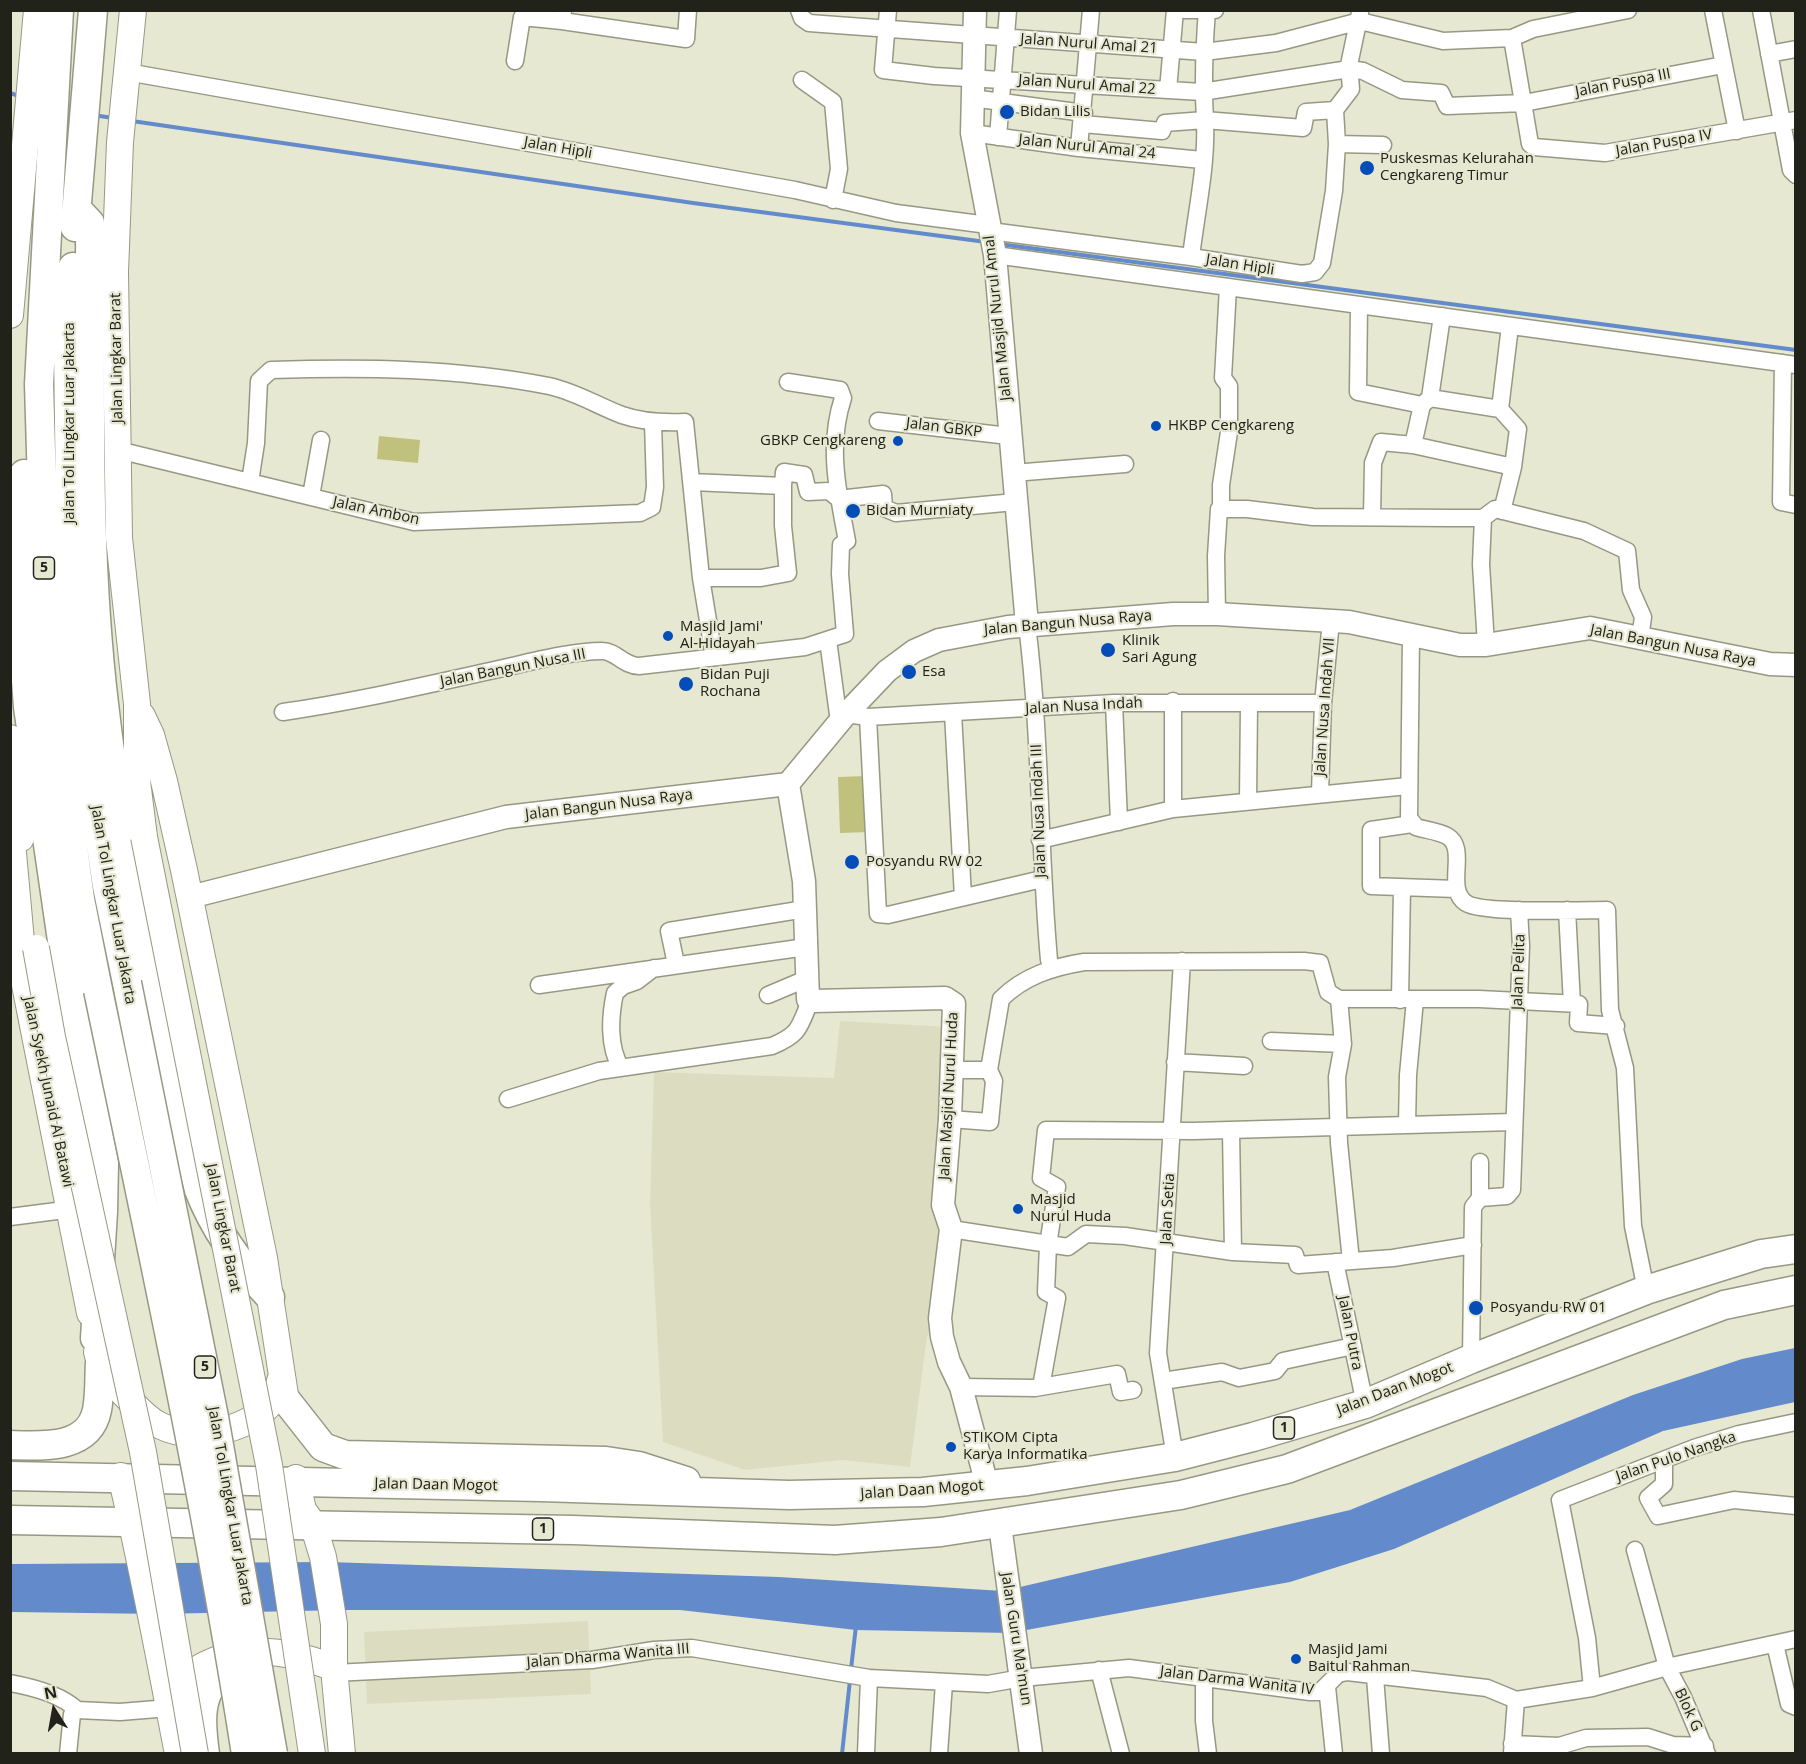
<!DOCTYPE html>
<html>
<head>
<meta charset="utf-8">
<style>
	body { margin:0 }
	#map { position:relative; width:1806px; height:1764px; overflow:hidden; background:#e7e8d2; font-family:"Open Sans",sans-serif }
	canvas { display:block }
	.frame { position:absolute; inset:0; border:12px solid #21221a; pointer-events:none }
	.north { position:absolute; left:24px; top:1680px; width:60px; height:60px; -webkit-text-stroke:4px #e7e8d2; paint-order:stroke; rotate:349deg; font-size:16px; font-weight:700; line-height:24px; text-align:center; color:#21221a }
	.north::after { content:''; display:block; margin:auto; width:21px; height:27px; background:#21221a; clip-path:polygon(50% 0,100% 100%,50% 72%,0 100%) }
</style>
</head>
<body>
<div id="map">
<canvas width="1806" height="1764"></canvas>
<div class="frame"></div>
<div class="north">N</div>
</div>
<script>
const ctx = document.querySelector('canvas').getContext('2d');
ctx.lineJoin = 'round';
function fill(path, color) {
  ctx.fillStyle = color;
  ctx.fill(path, 'evenodd');
}
function trace(path, color, width, dash) {
  ctx.strokeStyle = color;
  ctx.lineWidth = width;
  ctx.lineCap = dash ? 'butt' : 'round';
  ctx.setLineDash(dash || []);
  ctx.stroke(path);
}
function drawText(font, color, halo, rows, align = 'center') {
  ctx.font = font + ' "Open Sans",sans-serif';
  ctx.lineWidth = 4.5;
  ctx.setLineDash([]);
  ctx.textBaseline = 'middle';
  ctx.strokeStyle = halo;
  ctx.fillStyle = color;
  for (const [text, x, y, turn = 0] of rows) {
    ctx.save();
    ctx.translate(x, y);
    ctx.rotate((+turn || 0) * Math.PI / 180);
    ctx.textAlign = isNaN(turn) ? turn : align;
    if (halo) ctx.strokeText(text, 0, 0);
    ctx.fillText(text, 0, 0);
    ctx.restore();
  }
}
const built = new Path2D(`
	M840,1021L950,1027L951,1216L936,1330L927,1336L910,1467L842,1460L745,1470L663,1442L650,1203L654,1072L834,1078Z
	M588,1621L591,1694L367,1704L364,1632Z`);
const green = new Path2D(`
	M379,436L420,440L418,463L377,459Z
	M867,776L869,832L840,833L838,777Z`);
const water = new Path2D(`
	M1795,1348V1402L1663,1431L1394,1549L1290,1582L1010,1633L856,1630L680,1610H344L159,1614L11,1612V1564L329,1562L779,1577L1003,1591L1350,1510L1633,1395L1742,1359Z`);
const stream = new Path2D(`
	M10,93L19,96
	M93,115L113,118
	M132,121L693,203L986,242
	M999,244L1796,350
	M851,1669L856,1626
	M842,1754L850,1680`);
const street = new Path2D(`
	M799,10L802,18L809,23L1204,52L1276,43L1360,21L1443,41L1512,38L1533,29L1628,10
	M888,10L883,70L934,76L1202,92L1349,69L1363,71L1402,90L1441,93L1447,106L1524,103L1723,65
	M1185,10H1215
	M1713,10L1737,131
	M1761,10L1791,170L1796,175
	M562,21L686,39L688,10
	M1512,38L1530,144L1534,147L1605,153L1796,120
	M1769,54L1796,49
	M515,61L522,17L562,21L563,11
	M127,72L795,190L896,213L988,225
	M802,80L833,102L839,169L833,200
	M1168,90L1175,10
	M972,98L1084,113
	M1335,110L1351,89L1349,65L1360,13
	M1335,110L1337,144
	M1083,124L1162,131L1165,123L1205,120L1303,128L1306,112L1335,110
	M972,133L1079,148L1202,160
	M998,137L1008,10
	M1079,148L1091,10
	M990,231L1191,257L1302,274L1315,272L1322,263L1334,191L1337,144L1383,145
	M995,255L1796,365
	M1191,257C1196,213 1207,166 1205,122C1203,85 1204,48 1207,10
	M1359,305L1358,392L1422,405
	M1783,363L1781,502L1796,505
	M1430,398L1500,409
	M878,421L1009,436
	M1413,445L1513,467
	M118,450L414,522L640,513L652,507L655,487L653,423
	M1013,473L1125,464
	M250,482L256,443L259,381L271,370C364,367 457,368 549,386C574,391 598,406 622,415C642,422 663,423 685,422L701,578L714,657
	M692,482L783,486L784,472L804,475L808,492L829,491L839,499L883,494L884,508L896,513L1015,502
	M311,496L321,440
	M1221,509V485L1229,432V386L1223,378L1228,287
	M1502,511L1513,467L1518,429L1500,409L1510,326
	M1372,516L1373,463L1381,442L1413,445L1422,405L1430,398L1442,316
	M1483,518L1481,564L1486,645
	M701,578H761L788,573L783,526V486
	M1217,614L1216,556L1219,509H1247L1313,517L1449,518H1483L1495,509L1584,531L1627,551L1631,590L1643,617L1640,638
	M1027,625C1041,736 1039,849 1049,960
	M1411,635L1409,818L1416,827C1425,830 1438,831 1447,836C1469,848 1444,889 1466,903C1482,914 1582,910 1607,910L1610,1010L1625,1068L1633,1226L1646,1290
	M828,640L839,722
	M1173,701V809
	M1114,703L1119,822
	M283,712C353,702 421,686 490,671C523,664 569,651 602,651C616,651 624,666 639,666L805,647L845,634L840,574L841,545L847,541C838,493 827,446 843,398L840,390L788,382
	M953,713L963,897
	M846,714L868,717L1114,703H1323
	M868,717L878,914L888,915L1042,879
	M1320,793L1323,703L1331,621
	M1248,801L1249,704
	M1412,824L1371,830V886L1456,889
	M1040,840L1173,809L1408,786
	M1567,910L1572,1004
	M676,964L669,931L805,909
	M539,985L806,947
	M768,995L806,979
	M1339,999L1343,1044L1337,1077L1339,1143L1351,1261
	M1400,1000L1402,888
	M1271,1041L1343,1044
	M1175,1062L1244,1066
	M621,1068C608,1047 610,1016 615,993L623,986L637,981L654,968
	M952,1070H989
	M508,1099L599,1071L772,1046C800,1034 799,1028 810,1001
	M950,1119L990,1122L994,1081L989,1070L1001,999C1024,976 1053,967 1084,962L1304,961L1320,963L1328,992L1339,999H1479L1579,1004L1578,1023L1616,1026
	M1407,1124L1408,1075L1415,1000
	M1231,1130L1233,1252
	M1480,1162V1198
	M10,1217L72,1209
	M951,1229L1068,1247L1086,1234L1125,1236L1233,1252L1295,1255L1298,1265L1393,1258L1473,1245
	M1335,1262L1365,1404
	M1471,1359L1473,1207L1480,1198L1507,1196L1512,1190L1521,946L1519,910
	M1163,1381L1222,1372L1239,1378L1275,1371L1283,1361L1353,1346
	M961,1387L1035,1388L1117,1374L1121,1392L1133,1390
	M1041,1387L1057,1298L1046,1292L1048,1245L1057,1187L1041,1178L1046,1130L1194,1131L1513,1122
	M1175,1457L1158,1353L1182,961
	M1664,1461V1484L1648,1498L1658,1516L1734,1500L1796,1506
	M1635,1550L1667,1667L1683,1697L1707,1754
	M1775,1644L1789,1704L1796,1707
	M1099,1670L1121,1754
	M334,1673L592,1660L654,1650L692,1648L869,1678L988,1684L1022,1678L1129,1668L1310,1692H1320L1338,1674L1347,1672L1487,1688L1516,1700L1592,1688L1667,1667L1796,1639
	M1375,1677L1381,1754
	M1204,1680V1721L1208,1754
	M10,1683C32,1687 61,1694 77,1710
	M1327,1687L1334,1754
	M1592,1688L1587,1638L1560,1500L1694,1448L1739,1434L1796,1422
	M1512,1744L1559,1746L1586,1738L1648,1737L1673,1745L1705,1746
	M1512,1753L1516,1700
	M68,1754L72,1714L77,1710L120,1712L169,1708
	M866,1754L869,1678
	M939,1754L944,1683`);
const secondary = new Path2D(`
	M975,10L972,133L995,255L1027,625
	M788,784L804,881L808,999L814,1001L945,998L954,1004L950,1119L943,1205L951,1229L940,1318L942,1337L949,1362L961,1387L987,1485
	M190,897L506,817L788,784L846,714L887,671L914,651L939,640L1008,627L1173,614H1217L1349,622L1460,645H1486L1590,628L1770,664L1796,665
	M1000,1525L1031,1754`);
const primary = new Path2D(`
	M133,10L120,142L115,272L119,538L137,704V781L144,837
	M10,315L37,10
	M142,716L151,735L164,781L184,870L264,1258L285,1395
	M10,738L21,838
	M10,820L25,985L90,1313
	M97,1352C101,1369 113,1382 124,1394C135,1405 145,1418 159,1425C192,1442 245,1432 270,1404C276,1397 278,1387 281,1378
	M121,1476C143,1568 160,1661 178,1754
	M296,1478L303,1510L313,1524L323,1557L334,1624V1668L342,1754
	M168,1691C219,1644 272,1643 334,1668`);
const highway = new Path2D(`
	M59,10L39,384L47,655L80,899L98,990
	M77,209L90,223C91,383 85,545 104,704C123,868 158,1030 199,1190C215,1231 240,1265 270,1297
	M75,227L93,10
	M73,267L68,347L72,647L107,886L127,983
	M24,474L20,601L28,707L66,968L104,1163L103,1212L95,1338
	M286,1400L323,1447L345,1455L606,1461L639,1466L686,1481
	M10,1445C42,1446 89,1450 97,1410C100,1395 99,1378 100,1363
	M10,1476L541,1487L789,1495L923,1492L1027,1481L1175,1457L1253,1437L1365,1404L1471,1359L1646,1290L1761,1254L1796,1249
	M10,1520L573,1530L835,1540L941,1532L1181,1495L1287,1469L1724,1305L1796,1290
	M205,1754C198,1702 202,1690 238,1653`);
const primaryBridge = new Path2D(`
	M144,837L269,1465L312,1754
	M36,948L52,1037L143,1452L195,1754`);
const highwayBridge = new Path2D(`
	M127,983L214,1417L273,1754
	M98,990C151,1244 206,1497 246,1754`);
const markers = [
	[1007,112,8,"#044db8"],
	[1367,168,8,"#044db8"],
	[1156,426,6,"#044db8"],
	[898,441,6,"#044db8"],
	[853,511,8,"#044db8"],
	[668,636,6,"#044db8"],
	[1108,650,8,"#044db8"],
	[909,672,8,"#044db8"],
	[686,684,8,"#044db8"],
	[852,862,8,"#044db8"],
	[1018,1209,6,"#044db8"],
	[1476,1308,8,"#044db8"],
	[951,1447,6,"#044db8"],
	[1296,1659,6,"#044db8"]
];
const shields = [
	[44,568,21],
	[205,1367,21],
	[1284,1428,21],
	[543,1529,21]
];
const shieldNames = [
	["5",44,568],
	["5",205,1367],
	["1",1284,1428],
	["1",543,1529]
];
const streetNames = [
	["Jalan Nurul Amal 21",1089,44,4],
	["Jalan Puspa III",1623,83,-11],
	["Jalan Nurul Amal 22",1087,85,4],
	["Jalan Puspa IV",1664,143,-10],
	["Jalan Nurul Amal 24",1087,147,6],
	["Jalan Hipli",558,148,10],
	["Jalan Hipli",1240,265,9],
	["Jalan Masjid Nurul Amal",998,318,-96],
	["Jalan Lingkar Barat",117,358,-91],
	["Jalan Tol Lingkar Luar Jakarta",70,423,-90],
	["Jalan GBKP",944,428,7],
	["Jalan Ambon",376,511,12],
	["Jalan Bangun Nusa Raya",1068,623,-5],
	["Jalan Bangun Nusa Raya",1673,646,11],
	["Jalan Bangun Nusa III",513,668,-11],
	["Jalan Nusa Indah",1084,706,-3],
	["Jalan Nusa Indah VII",1325,707,-86],
	["Jalan Bangun Nusa Raya",609,805,-7],
	["Jalan Nusa Indah III",1039,811,-92],
	["Jalan Tol Lingkar Luar Jakarta",113,905,80],
	["Jalan Pelita",1519,972,-88],
	["Jalan Syekh Junaid Al Batawi",48,1092,78],
	["Jalan Masjid Nurul Huda",949,1096,-87],
	["Jalan Setia",1168,1209,-87],
	["Jalan Lingkar Barat",223,1228,79],
	["Jalan Putra",1350,1333,79],
	["Jalan Daan Mogot",1395,1389,-21],
	["Jalan Pulo Nangka",1676,1457,-19],
	["Jalan Daan Mogot",436,1485,1],
	["Jalan Daan Mogot",922,1490,-4],
	["Jalan Tol Lingkar Luar Jakarta",230,1506,80],
	["Jalan Guru Ma'mun",1016,1639,81],
	["Jalan Dharma Wanita III",608,1656,-5],
	["Jalan Darma Wanita IV",1237,1681,7],
	["Blok G",1688,1710,65]
];
const poiNames = [
	["Bidan Lilis",1020,112],
	["Puskesmas Kelurahan",1380,159],
	["Cengkareng Timur",1380,176],
	["HKBP Cengkareng",1168,426],
	["GBKP Cengkareng",886,441,"right"],
	["Bidan Murniaty",866,511],
	["Masjid Jami'",680,627],
	["Al-Hidayah",680,644],
	["Klinik",1122,641],
	["Sari Agung",1122,658],
	["Esa",922,672],
	["Bidan Puji",700,675],
	["Rochana",700,692],
	["Posyandu RW 02",866,862],
	["Masjid",1030,1200],
	["Nurul Huda",1030,1217],
	["Posyandu RW 01",1490,1308],
	["STIKOM Cipta",963,1438],
	["Karya Informatika",963,1455],
	["Masjid Jami",1308,1650],
	["Baitul Rahman",1308,1667]
];
fill(built, '#dcddc0');
fill(green, '#c0c17c');
fill(water, '#638bcb');
trace(stream, '#638bcb', 4);
trace(street, '#979883', 19);
trace(secondary, '#979883', 25);
trace(primary, '#979883', 28);
trace(highway, '#979883', 31);
trace(street, '#fff', 16);
trace(secondary, '#fff', 22);
trace(primary, '#fff', 26);
trace(highway, '#fff', 28);
trace(primaryBridge, '#979883', 28, []);
trace(highwayBridge, '#979883', 31, []);
trace(primaryBridge, '#fff', 26);
trace(highwayBridge, '#fff', 28);
for (const [x, y, r, color] of markers) {
  const dot = new Path2D();
  dot.arc(x, y, r, 0, 2 * Math.PI);
  ctx.fillStyle = color;
  ctx.fill(dot);
  trace(dot, '#e7e8d2', 2);
}
for (const [x, y, w] of shields) {
  const box = new Path2D();
  box.roundRect(x - w / 2, y - 11, w, 22, 4.5);
  ctx.fillStyle = '#e7e8d2';
  ctx.fill(box);
  trace(box, '#21221a', 1.5);
}
drawText('bold 14px', '#21221a', null, shieldNames);
drawText('15px', '#21221a', '#e7e8d2', streetNames);
drawText('15px', '#21221a', '#e7e8d2', poiNames, 'left');
</script>
</body>
</html>
